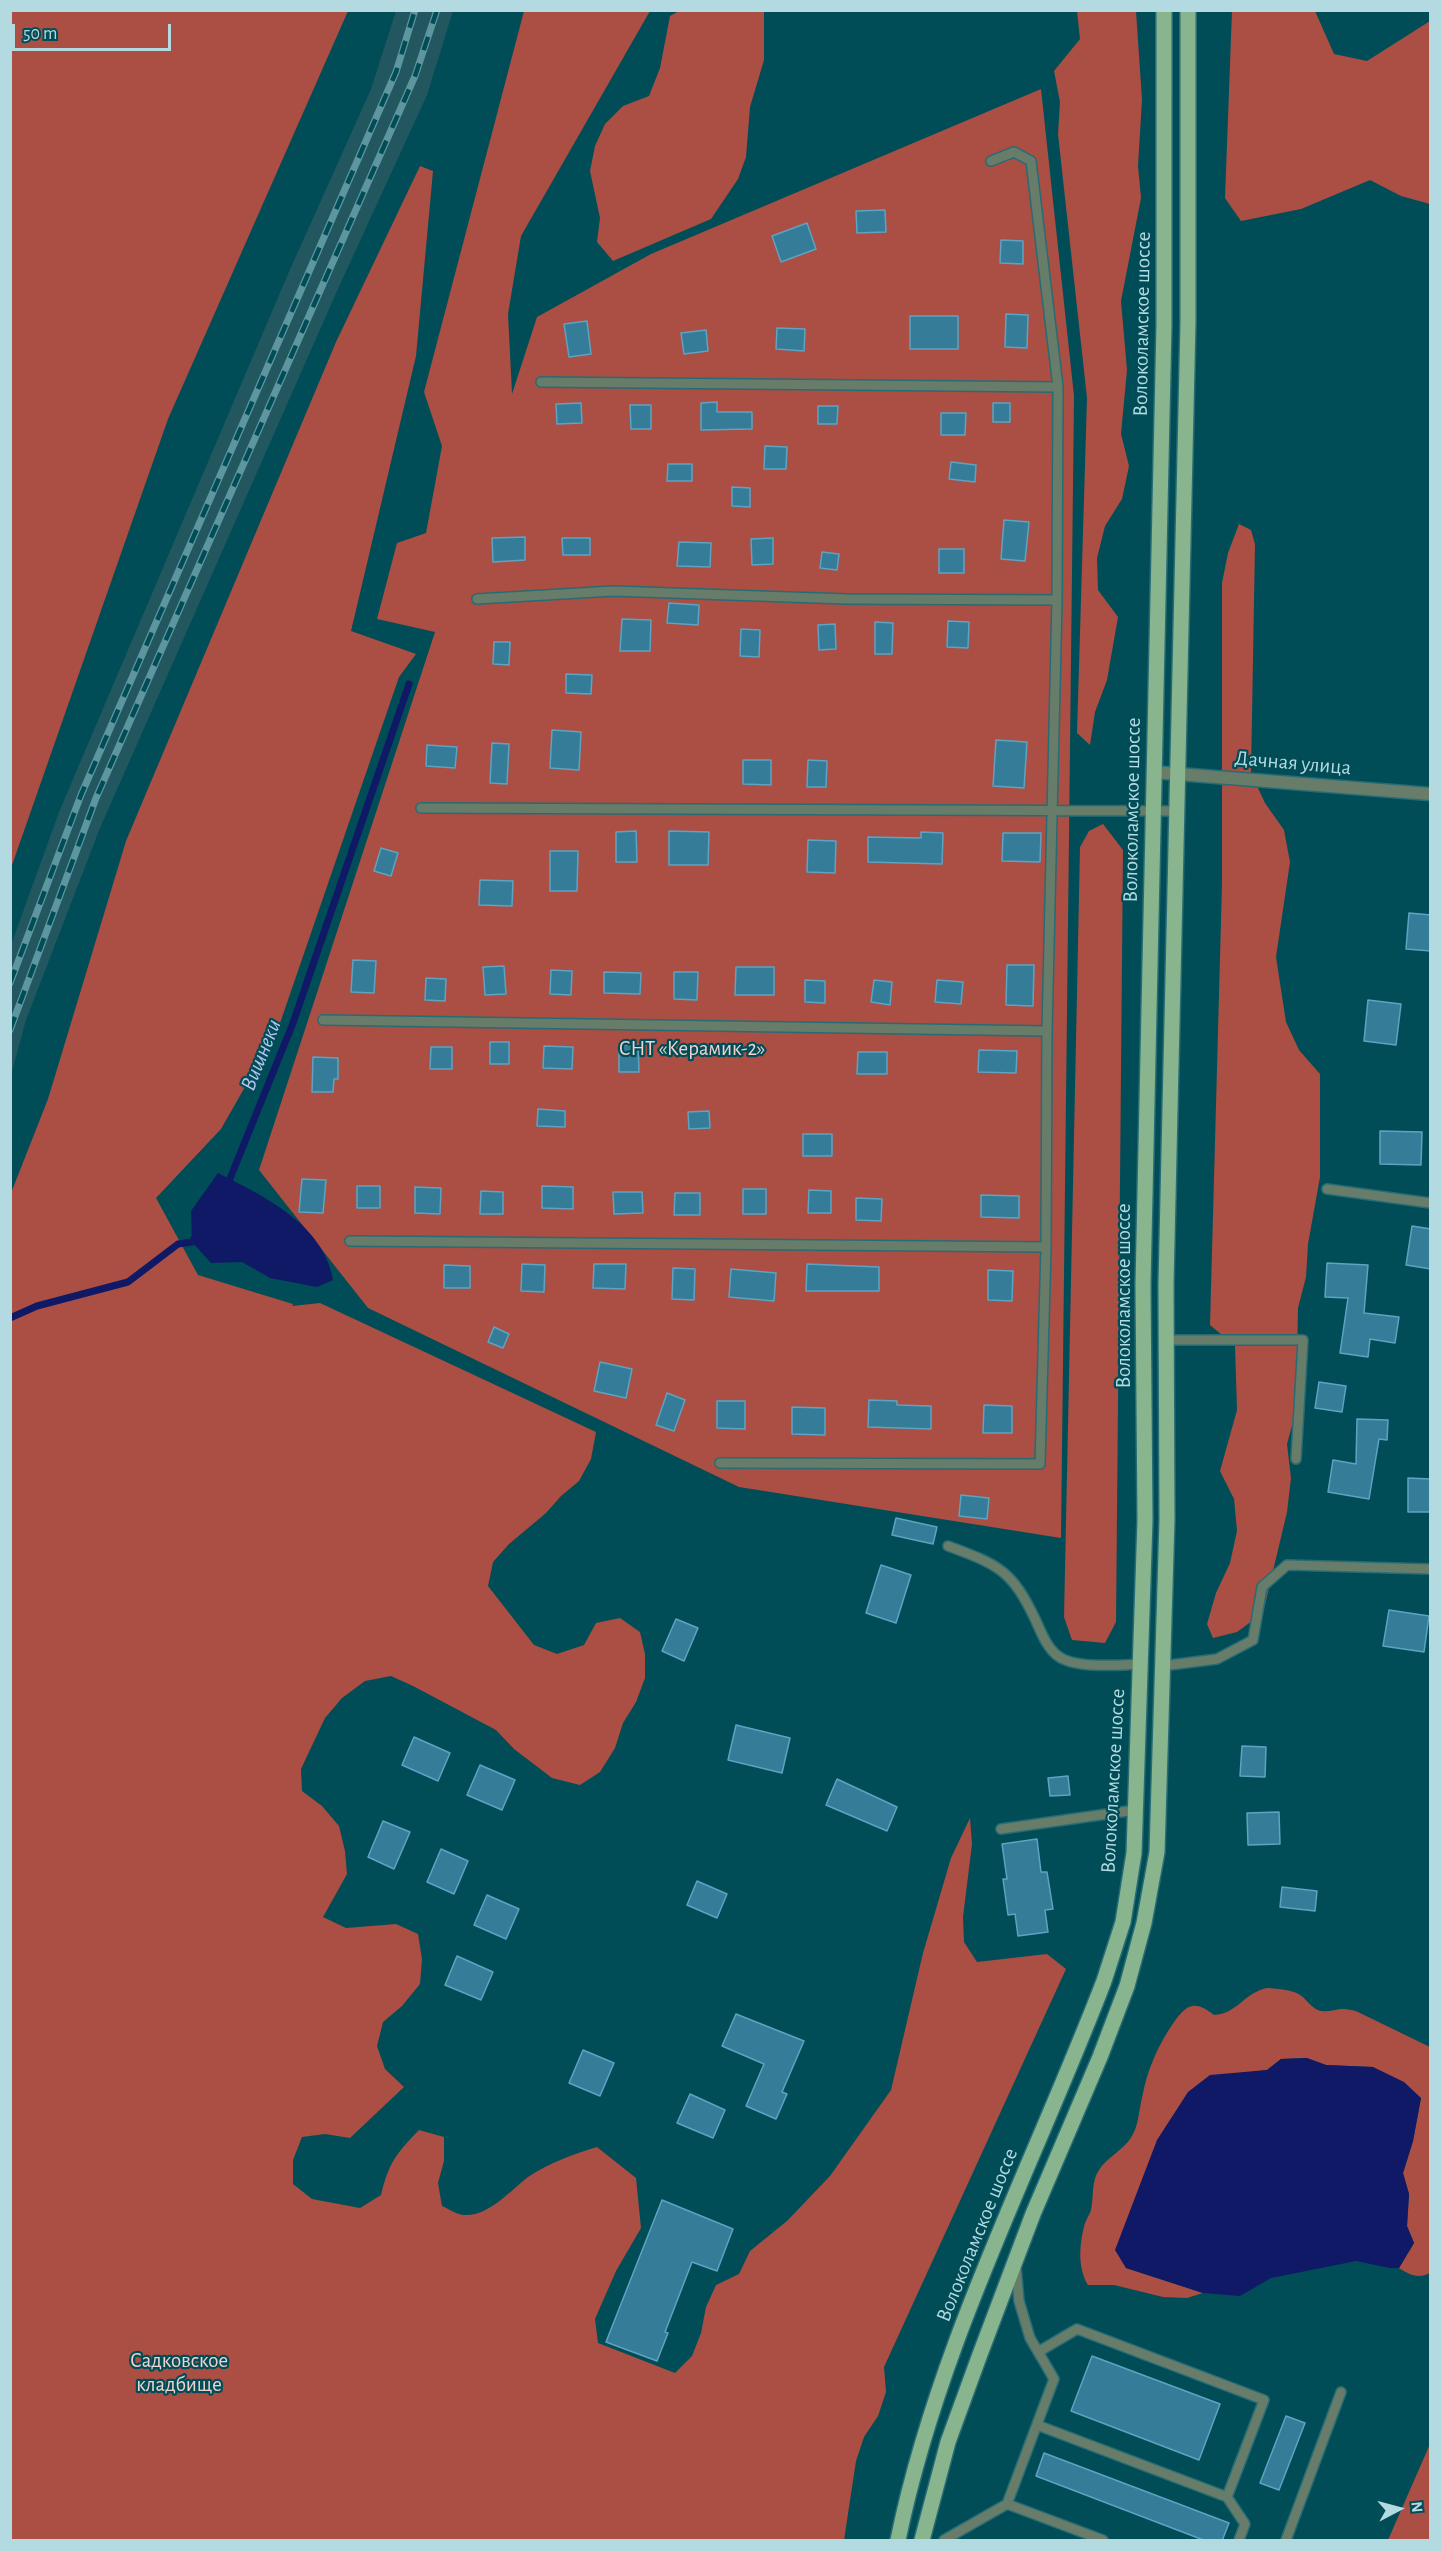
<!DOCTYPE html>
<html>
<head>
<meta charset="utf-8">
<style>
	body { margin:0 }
	#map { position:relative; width:1441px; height:2551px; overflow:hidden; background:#004d57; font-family:"Alegreya Sans",sans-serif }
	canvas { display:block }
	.frame { position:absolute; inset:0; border:12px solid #b3dae1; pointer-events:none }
	.north { position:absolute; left:1369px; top:2479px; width:60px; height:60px; -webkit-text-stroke:4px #004d57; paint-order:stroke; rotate:84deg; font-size:16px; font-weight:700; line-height:24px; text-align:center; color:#b3dae1 }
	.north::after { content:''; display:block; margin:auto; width:21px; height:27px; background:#b3dae1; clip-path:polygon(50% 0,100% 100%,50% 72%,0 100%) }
	.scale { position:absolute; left:12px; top:24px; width:159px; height:27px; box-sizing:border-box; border:3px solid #b3dae1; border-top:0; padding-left:8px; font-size:18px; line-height:21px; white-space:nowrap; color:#b3dae1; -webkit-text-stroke:4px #004d57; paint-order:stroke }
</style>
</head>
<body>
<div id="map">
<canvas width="1441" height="2551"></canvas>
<div class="frame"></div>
<div class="north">N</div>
<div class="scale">50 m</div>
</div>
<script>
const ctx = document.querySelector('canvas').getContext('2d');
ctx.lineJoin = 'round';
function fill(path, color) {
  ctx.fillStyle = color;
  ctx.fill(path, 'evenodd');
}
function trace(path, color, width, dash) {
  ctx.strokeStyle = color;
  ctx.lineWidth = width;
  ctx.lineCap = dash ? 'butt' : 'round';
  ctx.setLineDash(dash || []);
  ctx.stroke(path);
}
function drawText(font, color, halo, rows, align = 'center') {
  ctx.font = font + ' "Alegreya Sans",sans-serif';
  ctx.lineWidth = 4.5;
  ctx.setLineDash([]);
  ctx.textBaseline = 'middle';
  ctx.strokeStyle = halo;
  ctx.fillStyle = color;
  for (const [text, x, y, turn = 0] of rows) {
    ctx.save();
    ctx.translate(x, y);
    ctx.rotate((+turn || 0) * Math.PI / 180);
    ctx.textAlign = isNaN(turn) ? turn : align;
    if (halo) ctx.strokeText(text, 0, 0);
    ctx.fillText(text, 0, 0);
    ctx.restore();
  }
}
const built = new Path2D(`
	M396,11H453L427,95L337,291L100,828L26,1020L11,1075V945L59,812L288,274L371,89Z`);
const green = new Path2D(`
	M11,10L348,11L168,419L11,868Z
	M524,11H650L521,236L508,314L512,394L537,317L651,254L1041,89L1074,396L1061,1538L739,1487L368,1308L259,1170L435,632L377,619L397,543L426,533L442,446L424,392Z
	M679,11H764V60L750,107L746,157L738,179L711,219L613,261L597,242L600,218L590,171L595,146L605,124L623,106L649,96L660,68L670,16Z
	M1077,11H1136L1142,100L1138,166L1141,198L1121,301L1127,370L1121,434L1129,466L1122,499L1105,526L1097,558L1098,590L1118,617L1107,680L1095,712L1090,745L1077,733L1087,398L1058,134L1060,102L1054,71L1080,39Z
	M1232,11H1315L1334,54L1367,61L1430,21V204L1401,196L1370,180L1301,209L1241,221L1225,198Z
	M420,166L433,171L416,356L351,631L416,654L399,677L278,1029L221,1129L156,1198L198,1275L293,1304L292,1306L320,1303L596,1432L591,1459L579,1481L561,1496L546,1513L509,1544L493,1562L488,1586L534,1645L557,1654L584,1645L596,1623L620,1618L640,1632L645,1654V1678L636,1702L623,1723L615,1748L600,1772L580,1785L552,1778L514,1749L496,1730L413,1686L391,1676L365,1681L342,1698L325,1718L301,1769L302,1791L322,1806L339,1826L345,1851L347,1874L323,1917L346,1928L396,1924L418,1934L422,1959L420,1984L402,2006L383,2022L377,2046L385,2069L404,2087L350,2138L325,2134L302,2137L293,2160V2184L312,2199L360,2208L381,2195C389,2162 396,2154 419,2130L444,2137V2161L438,2183L442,2206C449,2209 458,2215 464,2215C488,2217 511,2190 528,2177C549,2163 573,2154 597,2147L636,2178L641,2228L616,2271L595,2319L598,2343L675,2373L692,2356L701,2333L706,2307L716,2285L739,2274L750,2251L787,2221L830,2176L891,2090L923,1953L951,1858L970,1818L972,1844L963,1917L964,1942L977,1962L1047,1954L1066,1969L884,2367L886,2392L878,2416L864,2437L856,2461L844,2540H11L10,1990L12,1986L10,1967L11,1193L48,1099L126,841L336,342Z
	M1239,524L1251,530L1255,544L1251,773L1265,803L1284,830L1290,862L1276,957L1286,1022L1299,1050L1320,1074V1177L1308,1244L1306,1277L1298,1308L1296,1411L1287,1444L1291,1478L1287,1512L1263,1613L1237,1632L1213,1638L1207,1624L1216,1593L1230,1563L1237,1531L1234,1499L1220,1471L1237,1410L1235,1346L1210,1325L1222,884V583L1228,553Z
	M1103,824L1123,850L1116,1622L1105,1643L1072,1640L1064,1617L1080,847L1089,831Z
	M1267,1988C1279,1989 1293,1989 1303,1997C1308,2002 1314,2010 1321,2011C1334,2013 1339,2005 1358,2012L1430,2047V2273C1418,2279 1410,2275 1399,2268L1414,2243L1407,2226L1409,2194L1403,2173L1413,2141L1421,2098L1373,2067L1326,2065L1306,2058L1281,2059L1267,2070L1242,2073L1123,2231L1116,2250L1126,2268L1203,2293L1187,2298L1163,2297L1114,2285H1088C1078,2269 1079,2246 1084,2227C1085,2221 1089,2216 1091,2210C1094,2196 1091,2182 1099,2170C1108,2156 1126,2149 1133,2134C1139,2123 1139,2109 1142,2098C1147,2070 1158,2045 1174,2022C1187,2004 1195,2000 1214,2015C1237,2014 1245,1992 1267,1988Z
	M1430,2444V2540H1388Z`);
const water = new Path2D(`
	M218,1173C263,1196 324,1224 333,1280L317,1287L270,1278L242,1262L211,1263L192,1242L191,1211Z
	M1307,2058L1326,2065L1373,2067L1404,2082L1421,2098L1413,2141L1403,2173L1409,2194L1407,2226L1414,2243L1399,2268H1390L1356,2261L1271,2278L1240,2296L1203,2293L1126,2268L1115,2250L1157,2140L1188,2092L1210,2075L1267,2070L1281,2059Z`);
const stream = new Path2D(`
	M227,1186L293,1023L409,684
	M10,1318L37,1306L128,1282L178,1244L192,1242L196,1236`);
const building = new Path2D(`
	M885,210L886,232L857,233L856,211Z
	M807,223L816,249L781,262L772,236Z
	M1001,240L1023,241V264L1000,263Z
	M1006,314L1028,315L1027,348L1005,347Z
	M910,316H958V349H910Z
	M587,321L591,354L569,357L564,324Z
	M777,328L805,329L804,351L776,349Z
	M706,330L708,351L684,354L681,333Z
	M717,402V412H752V429L701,430V403Z
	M581,403L582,423L557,424L556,404Z
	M993,403H1010V422H993Z
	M630,405H651V429H631Z
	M818,406H838L837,424H818Z
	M941,413H966L965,435H941Z
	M765,446L787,447L786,469H764Z
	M951,462L976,465L975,482L949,479Z
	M668,464H692V481H667Z
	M732,487L750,488V507L732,506Z
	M1004,520L1029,522L1025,561L1001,559Z
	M525,537V560L493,562L492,538Z
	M562,538H590V555H563Z
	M773,538V564L752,565L751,539Z
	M679,542L711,543L710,567L677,566Z
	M939,549H964V573H939Z
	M822,552L839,554L837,570L820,568Z
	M669,603L699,605L698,625L667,623Z
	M622,619L651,620L650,651H620Z
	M948,621L969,622L968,648L947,647Z
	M875,622L893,623L892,654H875Z
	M835,624L836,649L819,650L818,625Z
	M741,629L760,630L759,657L740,656Z
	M494,642H510L509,665L493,664Z
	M566,674L592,675L591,694L566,693Z
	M552,730L581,732L579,770L550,768Z
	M996,740L1027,742L1024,788L993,786Z
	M492,743L509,744L507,784L490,783Z
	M427,745L457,747L455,768L426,766Z
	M743,760H771V785L743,784Z
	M808,760L827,761L826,787H807Z
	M636,831L637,862H616V832Z
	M669,831L709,832L708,865H669Z
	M921,832L943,833L942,864L868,862V837L921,838Z
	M1003,833H1041L1040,862L1002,861Z
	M808,840L836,841L835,873L807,872Z
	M381,848L398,853L391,876L374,871Z
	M550,851H578L577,891H550Z
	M480,880L513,881L512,906L479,905Z
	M1409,913L1431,915V951L1406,949Z
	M353,960L376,961L374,993L351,992Z
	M1007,965H1034L1033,1006L1006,1005Z
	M504,966L506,994L485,995L483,967Z
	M736,967H774V995H735Z
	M551,970L572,971L571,995L550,994Z
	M604,972L641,973L640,994L604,993Z
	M674,972H698L697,1000L674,999Z
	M426,978L446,979L445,1001L425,1000Z
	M805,980L825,981V1003L805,1002Z
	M874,980L892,982L890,1005L871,1002Z
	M937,980L963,982L961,1004L935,1002Z
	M1368,1000L1401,1004L1396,1045L1364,1041Z
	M490,1042H509V1064H490Z
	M619,1045H638L639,1072H619Z
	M544,1046L573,1047L572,1069L543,1068Z
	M431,1047H452V1069H430Z
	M979,1050L1017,1051L1016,1073L978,1072Z
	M858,1052H887V1074H857Z
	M313,1057L338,1058V1079H334L333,1092H312Z
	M538,1109L565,1111V1127L537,1126Z
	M709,1111L710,1128L689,1129L688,1112Z
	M1380,1131L1422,1132L1421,1165L1380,1164Z
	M803,1134H832V1156H803Z
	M302,1179L326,1180L323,1213L299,1212Z
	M357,1186H380V1208H357Z
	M542,1186L573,1187V1209L542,1208Z
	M415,1187L441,1188L440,1214L415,1213Z
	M743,1189H766V1214H743Z
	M809,1190L831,1191V1213H808Z
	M481,1191L503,1192V1214H480Z
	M613,1192H642L643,1213L614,1214Z
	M675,1193H700V1215H674Z
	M981,1195L1019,1196V1218L981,1217Z
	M856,1198L882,1199L881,1221L856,1220Z
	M1412,1226L1431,1229V1269L1406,1265Z
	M1327,1263L1368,1265L1364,1313L1399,1317L1395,1343L1370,1339L1368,1357L1340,1353L1348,1298L1325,1297Z
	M522,1264L545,1265L544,1292L521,1291Z
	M594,1264H626L625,1289L593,1288Z
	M807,1264L879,1267V1291H806Z
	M444,1265L470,1266V1288H444Z
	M673,1268L695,1269L694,1300L672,1299Z
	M731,1269L776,1273L774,1301L729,1297Z
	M988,1270L1013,1271L1012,1301L988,1300Z
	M494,1327L509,1334L503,1348L488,1342Z
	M600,1362L632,1369L626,1398L594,1391Z
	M1319,1382L1346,1386L1342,1412L1315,1408Z
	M667,1393L685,1400L674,1431L656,1425Z
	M869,1400L897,1401V1405L931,1406V1429L868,1427Z
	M717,1401H745V1429L717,1428Z
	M984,1405L1012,1406V1433H983Z
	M792,1407L825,1408V1435L792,1434Z
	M1357,1419L1388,1420L1387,1440L1379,1439L1369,1499L1328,1492L1333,1460L1356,1464Z
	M1408,1478L1431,1479V1512H1408Z
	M961,1495L989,1498L987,1519L959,1516Z
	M896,1518L937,1527L933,1544L892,1535Z
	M881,1565L911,1575L896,1623L866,1613Z
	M1389,1610L1429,1616L1424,1652L1383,1646Z
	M676,1619L698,1628L684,1661L662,1651Z
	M736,1725L790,1738L782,1773L728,1760Z
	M414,1737L450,1753L438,1781L402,1765Z
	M1242,1746L1266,1747L1265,1777L1240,1776Z
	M480,1765L515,1780L502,1810L467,1795Z
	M1068,1776L1070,1795L1050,1796L1048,1778Z
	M837,1779L897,1807L887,1831L826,1805Z
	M1279,1812L1280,1844L1248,1845L1247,1813Z
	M383,1821L410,1832L394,1869L368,1857Z
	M1037,1839L1041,1872H1047L1053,1909L1045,1910L1048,1932L1018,1936L1015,1914L1008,1915L1003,1879H1007L1002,1844Z
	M441,1849L468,1861L454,1894L427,1882Z
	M697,1881L727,1894L717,1918L687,1905Z
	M1282,1887L1317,1891L1315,1911L1280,1907Z
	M487,1895L519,1909L506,1939L474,1925Z
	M457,1956L493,1972L481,2000L445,1985Z
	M736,2014L804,2041L782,2092L787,2094L776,2119L746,2106L764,2064L722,2046Z
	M583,2050L614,2063L600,2096L569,2083Z
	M690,2094L725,2110L713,2138L677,2123Z
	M662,2200L733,2229L717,2271L692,2262L665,2332L668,2333L657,2361L606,2342Z
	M1092,2356L1220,2404L1199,2460L1071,2411Z
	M1286,2416L1305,2423L1279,2490L1260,2483Z
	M1044,2453L1229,2523L1222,2541H1206L1036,2476Z`);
const service = new Path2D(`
	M541,382L1058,387
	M477,599L613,591L847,599L1057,600
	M421,808L1176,811
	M323,1020L1047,1031
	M1327,1189L1430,1203
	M350,1241L1046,1247
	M1166,1340H1303L1296,1459
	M720,1463L1040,1464L1046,1247L1047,1031L1057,600L1058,387L1031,161L1014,152L991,161
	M948,1546C999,1565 1012,1570 1036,1621C1041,1632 1047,1648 1058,1656C1075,1669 1118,1665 1140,1664
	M1162,1666L1217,1659L1253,1640L1262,1587L1287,1565L1430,1569
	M1001,1829L1135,1810
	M1038,2352L1077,2329L1264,2400L1227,2497
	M1037,2425L1227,2497L1245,2524L1239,2540
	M1007,2504L1103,2540
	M944,2540L1007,2504L1054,2379L1030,2338L1019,2301L1016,2267
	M1286,2540L1341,2392`);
const minor = new Path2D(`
	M1153,772L1430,794`);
const primary = new Path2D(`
	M898,2540C938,2345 1033,2166 1104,1981L1123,1922L1134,1853L1145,1520L1143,1285L1164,324V10
	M922,2540L948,2442L979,2357L1033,2214L1100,2057L1127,1986L1144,1923L1157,1852L1167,1520L1166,1284L1188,322V10`);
const rail = new Path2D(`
	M10,983L81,795L396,72L415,10
	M10,1030L96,798L415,76L437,10`);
const streetNames = [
	["Волоколамское шоссе",1142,324,-89],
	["Дачная улица",1293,763,5],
	["Волоколамское шоссе",1132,810,-89],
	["Волоколамское шоссе",1124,1296,-90],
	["Волоколамское шоссе",1113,1781,-87],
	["Волоколамское шоссе",977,2235,-68]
];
const parkNames = [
	["СНТ «Керамик-2»",692,1049],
	["Садковское",179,2361],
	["кладбище",179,2385]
];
const waterNames = [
	["Вишнеки",261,1055,-68]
];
fill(built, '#22575f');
fill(green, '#ab4e43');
fill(water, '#0f1965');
trace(stream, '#0f1965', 7);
fill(building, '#357c99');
trace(building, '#5ea3c2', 1.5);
trace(service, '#276c75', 12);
trace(minor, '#276c75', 15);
trace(primary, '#276c75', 18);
trace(service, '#677d6a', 9);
trace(minor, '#677d6a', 12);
trace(primary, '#88b48e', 15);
trace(rail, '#5d969f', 7);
trace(rail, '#004d57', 4.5, [14]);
drawText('21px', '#b3dae1', '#004d57', streetNames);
drawText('21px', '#efd3cf', '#004d57', parkNames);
drawText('italic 22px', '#b4c4f0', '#004d57', waterNames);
</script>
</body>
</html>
